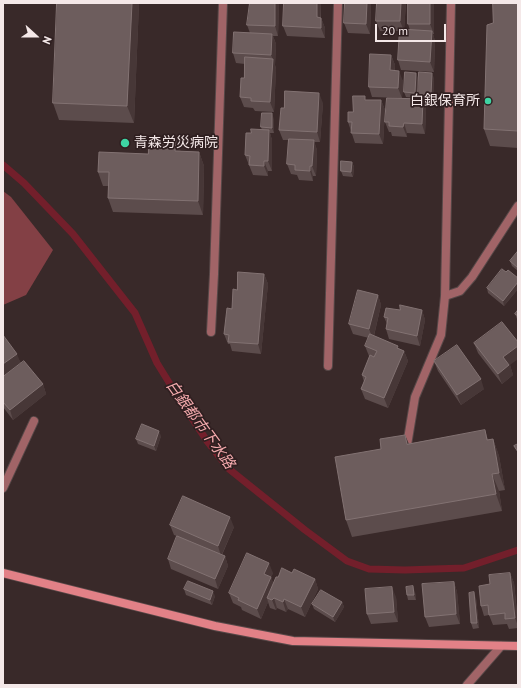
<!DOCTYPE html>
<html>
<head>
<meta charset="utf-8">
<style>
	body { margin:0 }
	#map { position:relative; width:521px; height:688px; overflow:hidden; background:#392929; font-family:"PT Sans",sans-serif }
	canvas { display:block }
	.frame { position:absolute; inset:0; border:4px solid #f4e8e8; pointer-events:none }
	.north { position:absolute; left:16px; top:16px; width:40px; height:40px; -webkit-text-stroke:3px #2f1f20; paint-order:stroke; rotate:111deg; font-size:11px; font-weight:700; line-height:16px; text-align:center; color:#f4e8e8 }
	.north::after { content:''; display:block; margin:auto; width:14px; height:18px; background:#f4e8e8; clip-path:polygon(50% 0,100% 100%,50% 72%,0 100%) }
	.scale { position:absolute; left:375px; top:24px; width:71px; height:18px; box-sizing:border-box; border:2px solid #f4e8e8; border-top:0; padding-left:5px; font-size:12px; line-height:14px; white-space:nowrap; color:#f4e8e8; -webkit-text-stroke:3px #2f1f20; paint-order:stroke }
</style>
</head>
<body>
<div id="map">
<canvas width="521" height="688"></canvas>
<div class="frame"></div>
<div class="north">N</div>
<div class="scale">20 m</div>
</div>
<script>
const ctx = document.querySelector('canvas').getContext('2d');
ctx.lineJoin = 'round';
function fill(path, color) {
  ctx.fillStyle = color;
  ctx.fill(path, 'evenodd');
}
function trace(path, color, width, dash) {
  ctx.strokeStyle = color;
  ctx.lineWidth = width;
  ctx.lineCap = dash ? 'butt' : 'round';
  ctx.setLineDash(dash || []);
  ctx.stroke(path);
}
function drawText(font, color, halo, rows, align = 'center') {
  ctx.font = font + ' "PT Sans","Noto Sans JP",sans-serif';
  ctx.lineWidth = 3.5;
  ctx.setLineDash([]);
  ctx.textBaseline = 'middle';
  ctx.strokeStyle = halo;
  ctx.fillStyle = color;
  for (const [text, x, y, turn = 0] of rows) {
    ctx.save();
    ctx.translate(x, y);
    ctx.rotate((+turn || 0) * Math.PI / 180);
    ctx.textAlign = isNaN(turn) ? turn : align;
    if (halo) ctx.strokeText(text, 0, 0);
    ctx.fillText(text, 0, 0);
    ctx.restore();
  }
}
const green = new Path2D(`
	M3,191L11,197L53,250L26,295L3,305Z`);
const stream = new Path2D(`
	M3,165L24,183L73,234L135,313L157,363L178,397L207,441L229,469L305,530L347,561L369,569L405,570L464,568L518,550`);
const street = new Path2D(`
	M451,3L445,296L460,291L472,277L518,206
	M211,332L214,274L223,3
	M328,366L338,3
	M407,445L415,397L441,335L445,296
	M3,488L34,421
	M467,685L501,646`);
const secondary = new Path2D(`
	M3,573L215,626L293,641L518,646`);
const wall = new Path2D(`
	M139,3L134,123L59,120L53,103Z
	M279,3L278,36H273L276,44L275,65L276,69L274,112L255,111L253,108L244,107L240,97L244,78L245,64L236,63L233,53L250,33L247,25Z
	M284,3H321V18L325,28V38L287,36L283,26Z
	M371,3L370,34L348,33L344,23Z
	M406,3L404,30H410L408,24L434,3V34H433L435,41L434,72L401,70L398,60L399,31H380L376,21Z
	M518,3V148L490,146L484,129L493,23Z
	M391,55L395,65V71L403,81L402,98L372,97L369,87Z
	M418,78L416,98L406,97L404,92Z
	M434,78L433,100H423L426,109L425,134L407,133V137L392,136L391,132H389L385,122L419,99L418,95Z
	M366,100H381L385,110L383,144L355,143L348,122L353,112Z
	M323,103L320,142H314L317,150L316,176H313V181L299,180L297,175L291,174L287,164L288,140H283L279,130L284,108Z
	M274,119V133H270L272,140V171H268V176L253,175L245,155L251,133L262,130L261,127Z
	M181,151L199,152L204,166L203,215L113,212L108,198V186H103L98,172L148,154Z
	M352,162L354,167L353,177L343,176L341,171Z
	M518,251V271L512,266L510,261Z
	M506,272L518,278V289L504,306L488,293L487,288Z
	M264,274L268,284L261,354L232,351L230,344H228L224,334L237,290Z
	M378,295L381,305L374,336L404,351L408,361L388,408L365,399L361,389L364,382L362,375L370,356H369L365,346L369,338L353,334L349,324Z
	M400,310H422L425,320L420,346L389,339L386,329L387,324L384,317Z
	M518,310V320L517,319L515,314Z
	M3,335L21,363L43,384L46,394L13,420L3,407V377L17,366L3,376Z
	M474,343L510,365L513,375L502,384L478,353Z
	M434,361L484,389L461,405L438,371Z
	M485,430L488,440L493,439L499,456L505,490L499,491L502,511L352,537L346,520L405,435L409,444Z
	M161,436L156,451L138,444L136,439Z
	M170,525L234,527L222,555L225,556L228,566L218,589L171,569L168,559L177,536L174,535Z
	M273,573L271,577L273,583L278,577L292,573L315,579L318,589L305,617L288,609L286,612L277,608L276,610L270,608L268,602L261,619L242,610L241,607L233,603L229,593Z
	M510,573L514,583L518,622V628L509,629L507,624L493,625L489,615L484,616L481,606L490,584Z
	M454,582L457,592L460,624L429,627L425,617Z
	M184,589L215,596L212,605L186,595Z
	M415,592L416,600H408L407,595Z
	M396,597L398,622L371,624L367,614Z
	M476,598L479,628L473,629L471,623Z
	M342,602L344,607L335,622L314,609L312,604Z`);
const shadedWall = new Path2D(`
	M132,3H139L134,123L127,106Z
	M275,3H279L278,36L275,26Z
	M317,3H321V4L320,27L317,17Z
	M367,3H371L370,34L366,24Z
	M401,3H406L404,31L400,21Z
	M430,3H434V34L430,24Z
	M321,18L325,28V38L321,28Z
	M432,31L435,41L434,72L430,62Z
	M272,34L276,44L275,65L276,69L274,112L270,102L273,60L271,55Z
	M391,55L395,65L394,80L390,70Z
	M399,71L403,81L402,98L398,88Z
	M416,73L418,78L416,98L415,93Z
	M432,73L434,78L433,100L431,95Z
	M319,93L323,103L320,142L317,132Z
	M423,99L426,109L425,134L422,124Z
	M381,100L385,110L383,144L379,134Z
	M272,113L274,119V133L272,128Z
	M404,123L407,133V137L403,127Z
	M269,130L272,140V171L268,161Z
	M176,138L181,152L175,151Z
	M314,140L317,150L316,176L312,166Z
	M199,152L204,166L203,215L198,201Z
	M264,161L268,171V176L264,166Z
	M352,162L354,167L353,177L351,172Z
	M310,166L313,176V181L310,171Z
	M264,274L268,284L261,354L258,344Z
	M518,282V289L504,306L503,301Z
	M378,295L381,305L373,339L369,329Z
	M422,310L425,320L420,346L417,336Z
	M518,346V359L510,365L513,375L502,384L498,374L503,357Z
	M404,351L408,361L388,408L384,398Z
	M17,354L21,364L3,376V364Z
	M481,379L484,389L461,405L457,395Z
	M43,384L46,394L13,420L10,410Z
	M159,431L161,436L156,451L154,446Z
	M405,435L412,452L407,444Z
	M493,439L499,456L505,490L499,473Z
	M492,474L499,491L502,511L496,494Z
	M230,517L234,527L221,556L218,546Z
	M225,556L228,566L218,589L215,579Z
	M269,563L273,573L268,584L264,574Z
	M510,573L514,583L518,626L515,618Z
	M271,577L275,587L267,598L268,602L261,619L257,609Z
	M315,579L318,589L305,617L301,607Z
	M454,582L457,592L460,624L456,614Z
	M413,586L415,592L416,600L414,595Z
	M392,587L396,597L398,622L394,612Z
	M213,591L215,596L212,605L210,600Z
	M474,592L476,598L479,628L477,623Z
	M274,598L277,608L276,610L272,600Z
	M284,599L288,609L286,612L283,602Z
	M342,602L344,607L335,622L333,617Z`);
const building = new Path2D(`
	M57,3H132L127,106L53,103Z
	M250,3H275V26L247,25Z
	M284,3H317V17L321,18V28L283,26Z
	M345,3H367L366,24L344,23Z
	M377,3H401L400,21H376Z
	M408,3H430V24H408Z
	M493,3H518V131L484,129L487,25L493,23Z
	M400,29L432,31L430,62L398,60Z
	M234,32L272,34L271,55L233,53Z
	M370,54L391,55L390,70L399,71L398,88L369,87Z
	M245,57L273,59L270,102L251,101V98L240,97L241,78H244Z
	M405,72L416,73L415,93L404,92Z
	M419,72L432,73L431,95H418Z
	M285,91L319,93L317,132L279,130L281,108H284Z
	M353,96H365V100H381L379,134L351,133L352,122H348V112H353Z
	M387,98L423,99L422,124L404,123L403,127L389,126V122H385Z
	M262,113H272V128L261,127Z
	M251,129L269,130L268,161H264V166L249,165L250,156L245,155L246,133H251Z
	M149,137L176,138L175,151L199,152L198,201L108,198L109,172H98L99,152L148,154Z
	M289,139L314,140L312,166H310V171L295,170V165L287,164Z
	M341,161L352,162L351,172L341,171Z
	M518,251V268L510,261Z
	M502,269L506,272L508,270L518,278V282L503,301L487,288Z
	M238,272L264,274L258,344L228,342L229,335L224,334L227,308L232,309L233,289L237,290Z
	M358,290L378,295L369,329L349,324Z
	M400,305L422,310L417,336L386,329L388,318L384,317L386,308L400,310Z
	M518,310V316L515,314Z
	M502,322L518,342V346L503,357L509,365L498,374L474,343Z
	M370,334L398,346L397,348L404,351L384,398L361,389L366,377L362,375L370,355L374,357L377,351L365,346Z
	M3,335L17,354L3,364Z
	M457,345L481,379L457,395L434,361Z
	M24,361L43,384L10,410L3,402V377Z
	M142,424L159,431L154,446L136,439Z
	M485,430L487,440L493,439L499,473L492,474L496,494L346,520L335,457L381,449L380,439L405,435L407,444Z
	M518,444V452L514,446Z
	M183,496L230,517L218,546L170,525Z
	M177,536L225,556L215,579L168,559Z
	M247,553L269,563L264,574L271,577L257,609L238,600L239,598L229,593Z
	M282,568L292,573L294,569L315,579L301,607L284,599L283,602L274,598L272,600L267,598L276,577H278Z
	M510,573L515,618L505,619V613L489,615L488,605L481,606L479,586L490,584L489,575Z
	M188,581L213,591L210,600L184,589Z
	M454,582L456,614L425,617L422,584Z
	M413,586L414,595H407L406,587Z
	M392,587L394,612L367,614L365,589Z
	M321,590L342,602L333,617L312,604Z
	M474,592L477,623H471L469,593Z`);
const markers = [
	[488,101,4,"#3ed4a3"],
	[125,143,5,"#3ed4a3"]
];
const poiNames = [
	["白銀保育所",480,101],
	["青森労災病院",134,143,"left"]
];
const waterNames = [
	["白銀都市下水路",200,425,54]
];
fill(green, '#834045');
trace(stream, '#731f2b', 7);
trace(street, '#574848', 10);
trace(secondary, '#574848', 10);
trace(street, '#a16467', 8);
trace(secondary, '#e28187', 8);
fill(wall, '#5c4c4c');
fill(shadedWall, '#473737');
fill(building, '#6d5d5d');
trace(building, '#827272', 1);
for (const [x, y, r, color] of markers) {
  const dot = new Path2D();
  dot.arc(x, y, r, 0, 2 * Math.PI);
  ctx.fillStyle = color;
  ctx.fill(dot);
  trace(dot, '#2f1f20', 1.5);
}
drawText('14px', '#f4e8e8', '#2f1f20', poiNames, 'right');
drawText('italic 15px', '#f4aaad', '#2f1f20', waterNames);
</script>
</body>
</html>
